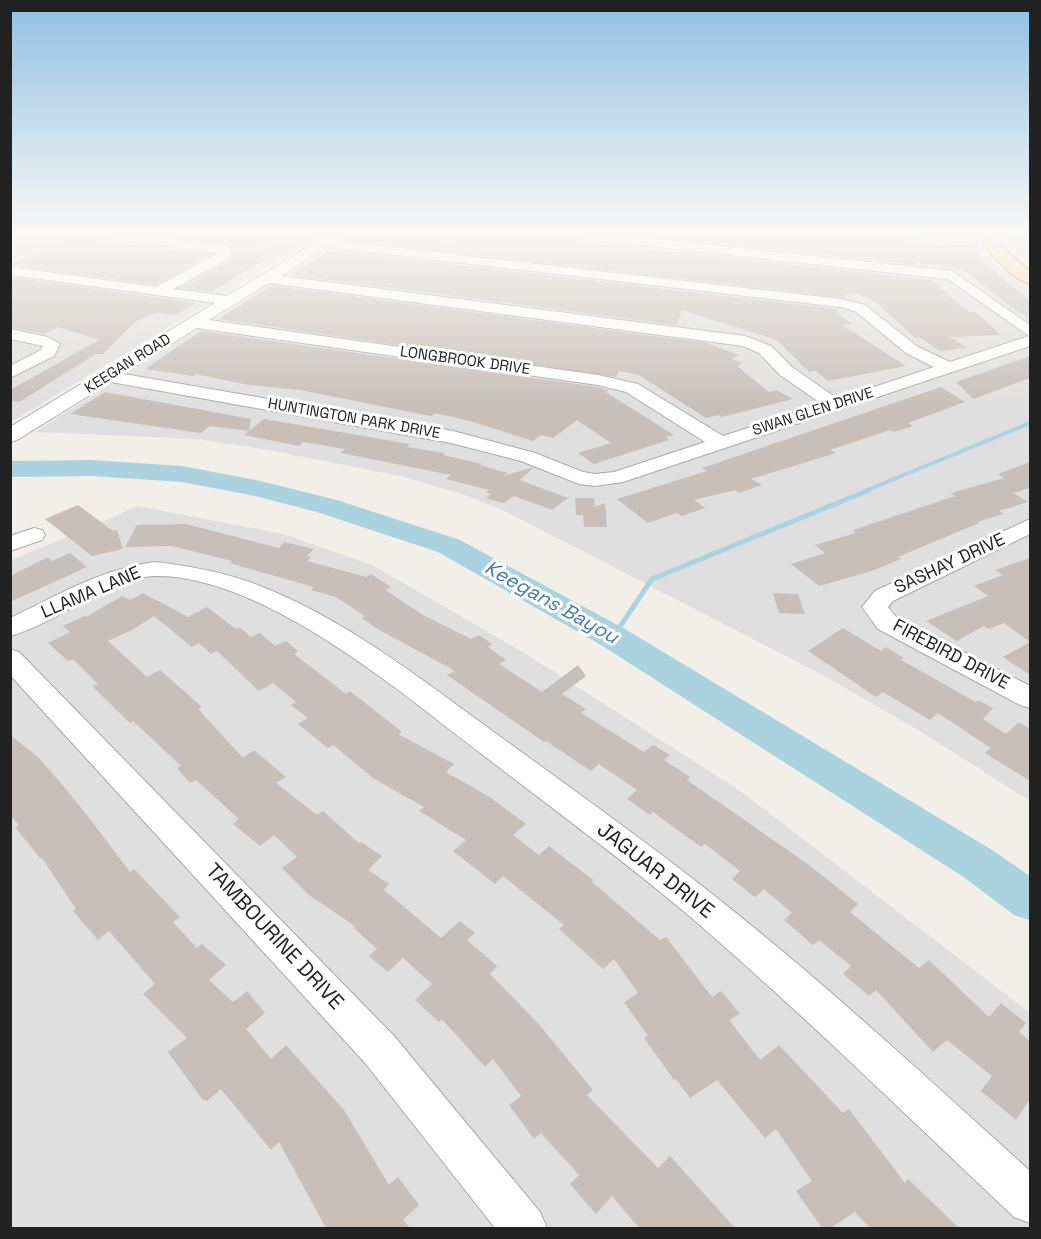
<!DOCTYPE html>
<html>
<head>
<meta charset="utf-8">
<style>
	body { margin:0 }
	#map { position:relative; width:1041px; height:1239px; overflow:hidden; background:#f2efe9; font-family:"Space Grotesk",sans-serif }
	canvas { display:block }
	.frame { position:absolute; inset:0; border:12px solid #222; pointer-events:none }
</style>
</head>
<body>
<div id="map">
<canvas width="1041" height="1239"></canvas>
<div class="frame"></div>
</div>
<script>
const ctx = document.querySelector('canvas').getContext('2d');
ctx.lineJoin = 'round';
function fill(path, color) {
  ctx.fillStyle = color;
  ctx.fill(path, 'evenodd');
}
function trace(path, color, width, dash) {
  ctx.strokeStyle = color;
  ctx.lineWidth = width;
  ctx.lineCap = dash ? 'butt' : 'round';
  ctx.setLineDash(dash || []);
  ctx.stroke(path);
}
function drawText(font, color, halo, rows, align = 'center') {
  ctx.font = font + ' "Space Grotesk",sans-serif';
  ctx.lineWidth = 6;
  ctx.setLineDash([]);
  ctx.textBaseline = 'middle';
  ctx.strokeStyle = halo;
  ctx.fillStyle = color;
  for (const [text, x, y, turn = 0] of rows) {
    ctx.save();
    ctx.translate(x, y);
    ctx.rotate((+turn || 0) * Math.PI / 180);
    ctx.textAlign = isNaN(turn) ? turn : align;
    if (halo) ctx.strokeText(text, 0, 0);
    ctx.fillText(text, 0, 0);
    ctx.restore();
  }
}
const residential = new Path2D(`
	M11,235H322L11,422Z
	M348,235H1030V801L918,730L830,679L604,562L504,511L468,496L400,476L263,449L197,439L35,432Z
	M138,506L283,534L372,565L521,651L739,790L1030,1013V1228H11L10,561Z`);
const streamFar1 = new Path2D(`
	M865,491L1030,423`);
const stream = new Path2D(`
	M613,637L652,579L869,490`);
const river = new Path2D(`
	M91,460L182,466L256,480L337,500L460,540L625,629L992,850L1030,876V920L1014,915L962,876L601,645L438,552L317,512L255,496L182,482L91,476L10,477V461Z`);
const building = new Path2D(`
	M191,235H234L272,242L257,248L272,250L259,258L265,259L211,292L180,288L231,260L234,256L228,244L186,238Z
	M353,235L457,242L462,235H522L933,280L962,307L969,312H975L1001,335L950,337L967,348L940,351L920,338H915L877,303L861,295L848,293L845,298L346,240Z
	M646,235H858L910,242L974,246L985,265L990,267L1030,301V318L1018,312L967,272L914,262L918,265Z
	M66,238L165,248L211,254L156,285L10,265Z
	M330,250L838,309L836,312L852,324L842,325L906,366L828,381L816,371L809,372L777,340L682,310L677,325L291,275Z
	M10,277L195,303L176,315L157,313L136,321L103,354H96L19,402L10,401V390L99,340L58,327L45,334L10,327Z
	M275,286L707,343L739,355L732,359L743,363L737,366L769,392L776,390L793,399L722,417L718,415L706,418L639,375L619,371L616,377L219,319L269,287Z
	M201,331L598,387L608,390L607,393L674,435L666,437L669,440L594,464L578,453L611,443L577,420L553,438L541,435L533,441L470,421L435,413L431,416L300,390L249,385L195,374L193,376L145,369Z
	M1030,356V378L973,399L956,382Z
	M941,387L965,402L908,423L913,426L894,432L890,430L830,450L836,453L751,479L762,485L739,493L735,490L694,500L705,508L682,516L677,513L648,523L617,499L707,471L702,468Z
	M105,392L251,419L249,431L210,426L201,433L70,414Z
	M264,419L410,444L407,447L444,453L443,455L482,464L480,465L507,473L503,476L531,468H533L520,480L568,498L552,510L514,496L503,503L486,498L491,494L486,492L489,490L446,479L451,475L341,453L345,449L303,442L299,446L244,435Z
	M1030,462V488L1013,493L1028,502L999,511L1004,514L977,522L979,523L898,557L901,559L872,571L819,586L791,564L825,553L815,545L856,533L853,530L955,496L951,493L1004,478L998,474Z
	M575,498H594L595,507L605,503L607,527H584L583,515H576Z
	M78,505L113,531L117,530L123,549L92,556L45,519Z
	M186,524L279,548L284,542L314,549L307,556L311,557L307,561L366,577L371,574L391,587L385,590L423,615L471,639L479,635L492,644L488,647L506,660L499,664L542,692L578,665L586,676L562,694L586,709L581,713L644,752L653,745L670,755L664,760L690,777L687,780L809,865L858,904L850,912L919,968L929,960L989,1017L1001,1003L1026,1023L1019,1032L1030,1041V1099L1016,1120L981,1091L992,1076L947,1040L933,1052L876,990L869,996L843,974L851,966L819,940L813,945L784,920L792,913L764,889L755,897L732,879L740,871L705,844L701,847L653,812L650,815L627,799L637,790L599,764L591,771L546,741L544,742L447,675L455,671L376,628L362,618L365,616L336,597L311,590L314,587L229,563L232,561L172,546L125,547L137,525Z
	M70,553L87,567L10,602V576L48,557L52,561Z
	M1030,558V642L1004,623L989,629L984,626L957,641L926,621L988,596L974,586L1003,575L995,570Z
	M143,593L188,617L207,607L236,629L239,627L251,637L260,633L275,646L286,641L298,651L294,654L346,694L350,691L402,732L398,734L454,764L446,772L491,798L526,824L513,835L539,855L549,846L593,880L592,882L660,940L666,937L712,997L721,991L740,1014L729,1020L760,1060L779,1045L843,1113L849,1109L905,1183L908,1179L959,1228H870L855,1212L830,1228H822L796,1191L812,1181L776,1129L765,1138L717,1080L690,1098L676,1079L674,1080L644,1038L648,1036L624,1002L638,993L614,959L603,969L559,929L564,925L503,876L495,884L453,851L466,840L419,811L424,807L373,778L333,745L328,748L298,724L308,718L291,705L296,702L273,683L259,691L217,651L211,654L199,643L192,647L154,616L134,629L108,641L147,677L160,670L202,707L198,709L243,758L254,750L286,777L276,783L317,815L323,811L360,844L361,842L382,856L368,870L389,884L384,890L441,938L460,921L475,933L467,940L497,966L490,974L537,1022L593,1090L587,1095L658,1168L670,1156L735,1228H639L612,1196L596,1214L570,1184L579,1175L541,1133L534,1139L509,1105L521,1096L493,1059L485,1067L442,1019L439,1022L415,1000L432,984L403,958L388,972L369,956L377,949L354,928L355,926L309,895L282,868L297,857L274,835L260,846L233,824L239,819L196,780L190,783L177,768L181,766L133,721L130,723L92,686L98,684L73,659L68,661L48,643L70,632L63,626L84,616L86,617L122,596L130,600Z
	M773,593L798,594L805,614L779,613Z
	M843,628L881,651L886,647L904,658L901,660L976,702L978,700L993,708L983,719L1006,734L1019,722L1030,729V781L985,753L991,748L938,713L930,720L883,692L876,697L808,651Z
	M1030,642V675L1003,657Z
	M10,735L37,756L54,775L87,815L130,872L134,869L180,917L173,922L197,948L202,944L226,965L209,980L233,1002L247,991L265,1013L246,1029L271,1059L286,1045L344,1110L389,1185L398,1177L419,1205L403,1220L410,1228H326L279,1142L271,1150L221,1089L207,1101L202,1099L168,1052L187,1038L143,994L155,984L109,931L98,940L73,911L76,909L42,858L41,859L15,827L19,825L10,815Z`);
const minor = new Path2D(`
	M109,235H147L228,246L232,255L230,258L173,289L227,296L328,235H343L337,241L841,299L865,305L918,347L950,362L1029,336L948,279L582,239L576,235H621L952,271L1030,325V346L623,482L595,486L579,484L521,461L451,443L111,382L17,440L10,442V427L215,303L10,275V267L156,287L218,253L115,239ZM326,247L840,307L855,311L906,353L934,367L838,399L792,367L771,346L745,336L281,276ZM269,283L743,346L759,353L780,375L822,404L723,436L638,384L598,375L209,320ZM197,328L598,385L626,392L705,442L614,472L595,474L583,472L535,453L453,431L124,374Z
	M915,235C933,235 1006,232 1016,241L1010,245L921,239Z
	M10,329L48,337L60,344L54,356L10,378V366L41,350L43,346L10,339Z
	M1030,519V534L893,601L888,607L896,617L1030,686V708L1020,705L878,629L862,607L875,591Z
	M34,528L42,530L45,535L42,540L10,551V536Z
	M155,562C189,566 223,572 255,584C352,621 433,689 516,748C583,797 651,845 716,897C825,983 927,1078 1030,1171V1223L1014,1217C908,1117 804,1015 694,920C626,862 554,810 483,755C400,692 262,574 154,576C109,577 54,625 10,636V618C57,596 103,568 155,562Z
	M10,649L19,652L394,1036L540,1212L547,1228H495L366,1064L10,675Z`);
const major = new Path2D(`
	M977,235H993L1007,252L1030,271V284C1012,280 987,250 977,235Z`);
const farStreetnames = [
	["LONGBROOK DRIVE",465,361,8],
	["KEEGAN ROAD",128,364,-32],
	["SWAN GLEN DRIVE",813,412,-18],
	["HUNTINGTON PARK DRIVE",354,419,10]
];
const streetNames = [
	["SASHAY DRIVE",950,564,-25],
	["LLAMA LANE",91,593,-23],
	["FIREBIRD DRIVE",951,655,28]
];
const waterNames = [
	["Keegans Bayou",551,603,29]
];
const nearStreetnames = [
	["JAGUAR DRIVE",655,871,38],
	["TAMBOURINE DRIVE",274,937,47]
];
fill(residential, '#e0dfdf');
trace(streamFar1, '#aad3df', 4);
trace(stream, '#aad3df', 5);
fill(river, '#aad3df');
fill(building, '#c7bfb8');
trace(minor, '#a9a9a9', 2);
trace(major, '#a06b00', 2);
fill(minor, '#fff');
fill(major, '#fcd6a4');
const sky = ctx.createLinearGradient(0, 0, 0, 409);
sky.addColorStop(0, '#8fc0e4');
sky.addColorStop(0.57, '#f9f8f5');
sky.addColorStop(1, '#f9f8f500');
ctx.fillStyle = sky;
ctx.fillRect(0, 0, 1041, 409);
drawText('15px', '#222', '#fff', farStreetnames);
drawText('18px', '#222', '#fff', streetNames);
drawText('italic 20px', '#4a7aab', '#fff', waterNames);
drawText('21px', '#222', '#fff', nearStreetnames);
</script>
</body>
</html>
